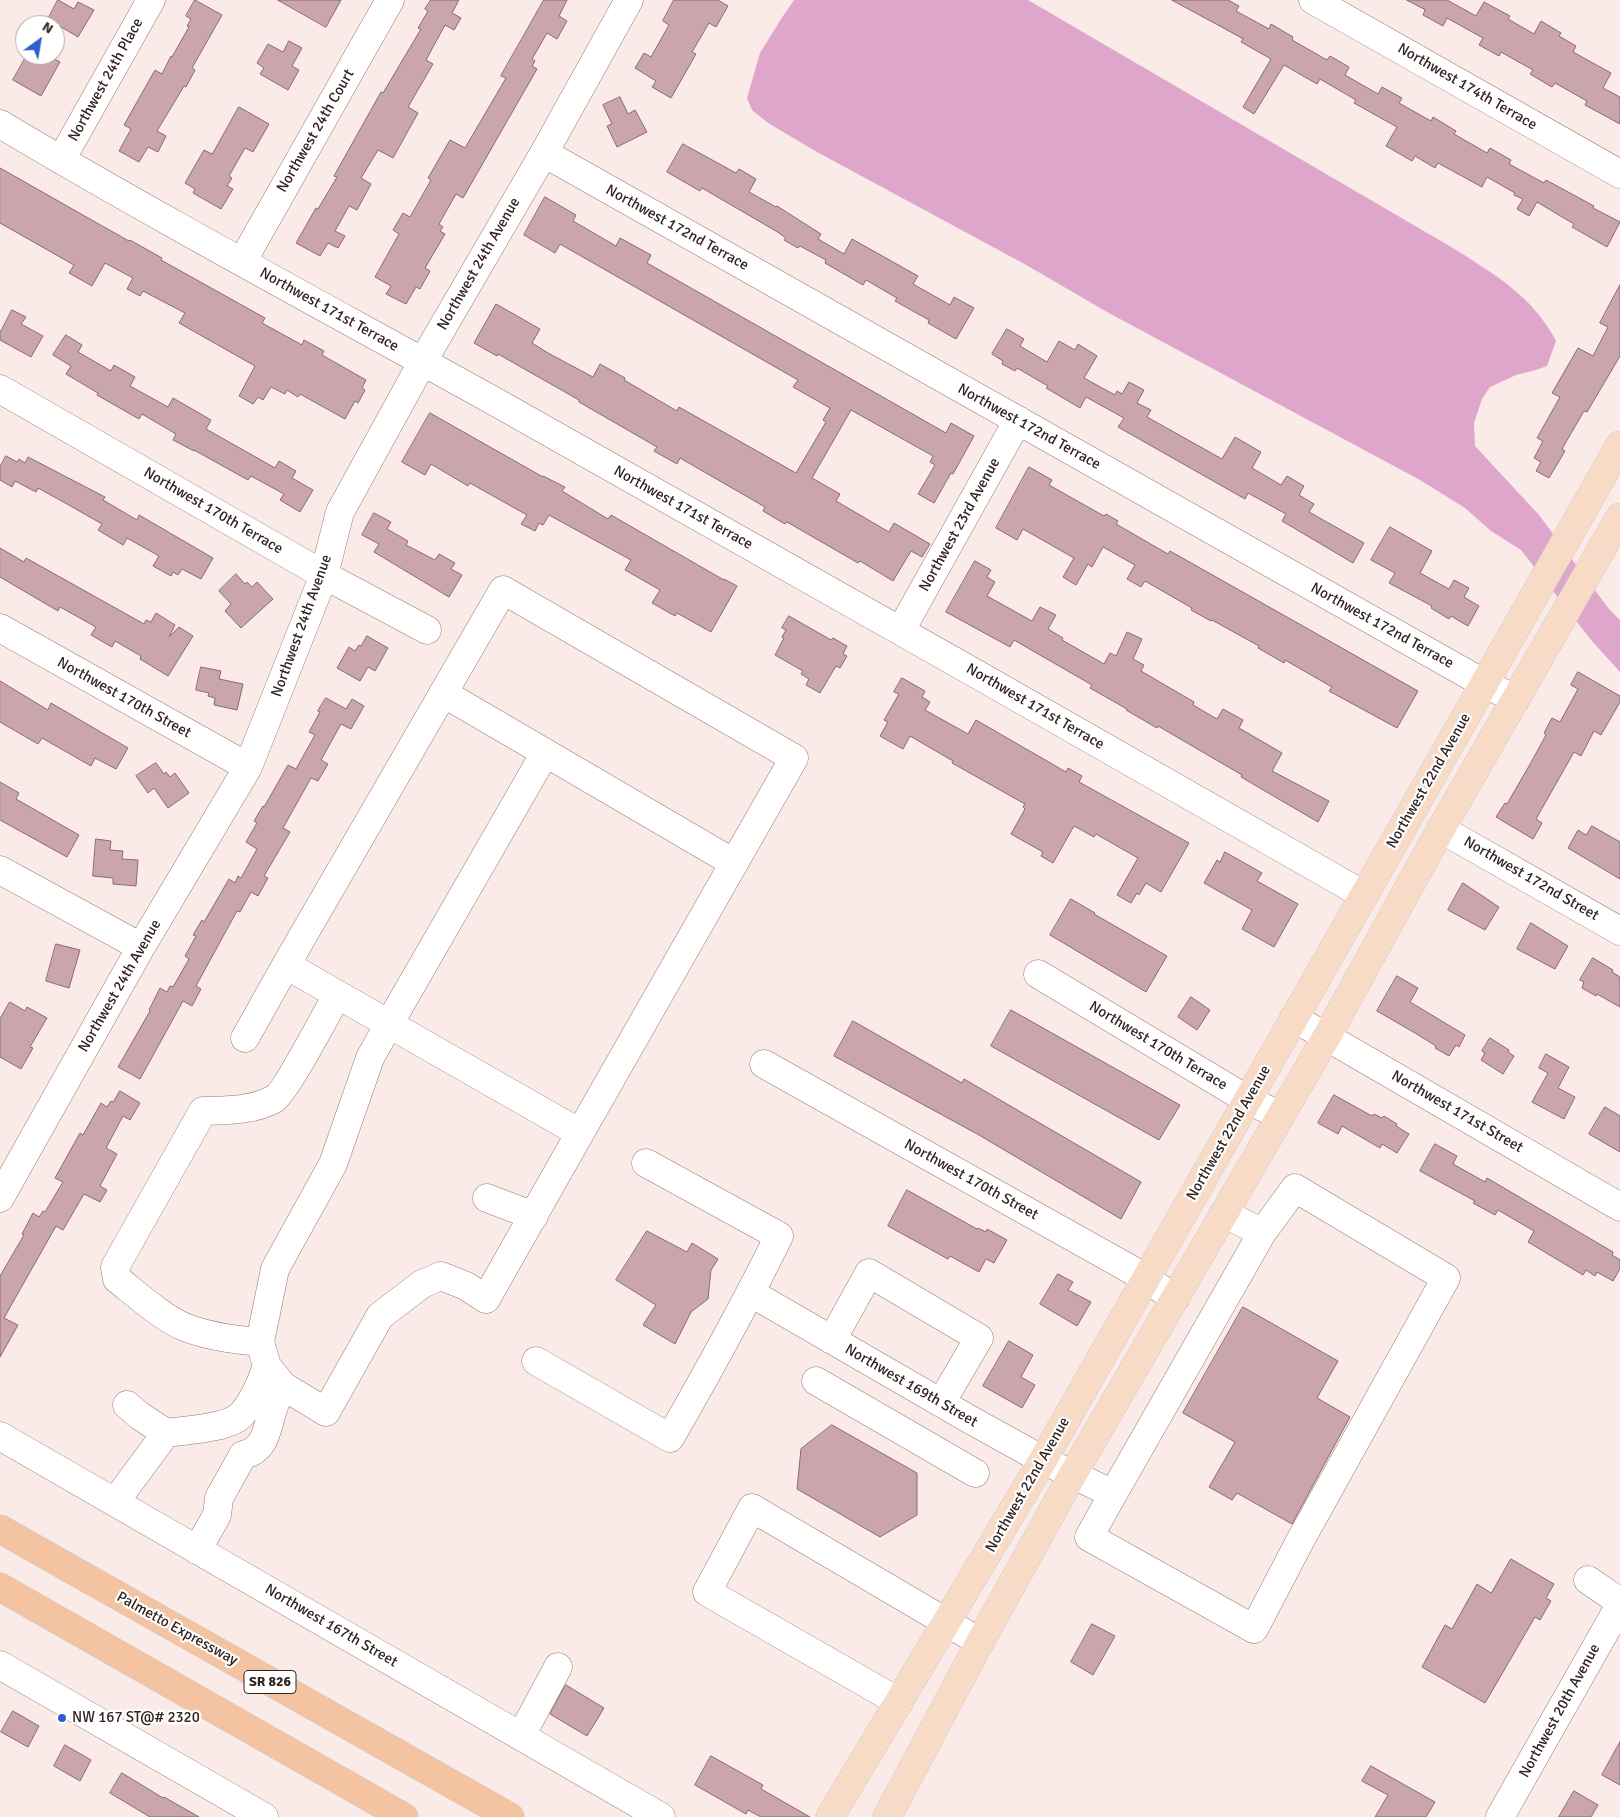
<!DOCTYPE html>
<html>
<head>
<meta charset="utf-8">
<style>
	body { margin:0 }
	#map { position:relative; width:1620px; height:1817px; overflow:hidden; background:#fbebe8; font-family:Signika,sans-serif }
	canvas { display:block }
	.north { position:absolute; left:15px; top:15px; width:50px; height:50px; box-sizing:border-box; background:#fff; border:1px solid #ada7a6; border-radius:50%; rotate:32deg; font-size:14px; font-weight:700; line-height:20px; text-align:center; color:#312320 }
	.north::after { content:''; display:block; margin:auto; width:18px; height:22px; background:#2e5dcc; clip-path:polygon(50% 0,100% 100%,50% 72%,0 100%) }
</style>
</head>
<body>
<div id="map">
<canvas width="1620" height="1817"></canvas>
<div class="north">N</div>
</div>
<script>
const ctx = document.querySelector('canvas').getContext('2d');
ctx.lineJoin = 'round';
function fill(path, color) {
  ctx.fillStyle = color;
  ctx.fill(path, 'evenodd');
}
function trace(path, color, width, dash) {
  ctx.strokeStyle = color;
  ctx.lineWidth = width;
  ctx.lineCap = dash ? 'butt' : 'round';
  ctx.setLineDash(dash || []);
  ctx.stroke(path);
}
function drawText(font, color, halo, rows, align = 'center') {
  ctx.font = font + ' Signika,sans-serif';
  ctx.lineWidth = 4.5;
  ctx.setLineDash([]);
  ctx.textBaseline = 'middle';
  ctx.strokeStyle = halo;
  ctx.fillStyle = color;
  for (const [text, x, y, turn = 0] of rows) {
    ctx.save();
    ctx.translate(x, y);
    ctx.rotate((+turn || 0) * Math.PI / 180);
    ctx.textAlign = isNaN(turn) ? turn : align;
    if (halo) ctx.strokeText(text, 0, 0);
    ctx.fillText(text, 0, 0);
    ctx.restore();
  }
}
const water = new Path2D(`
	M794,0H1028L1453,248C1494,274 1533,296 1556,341L1547,366L1536,370L1516,375L1490,387L1482,399L1474,423L1475,446L1539,515L1609,609L1620,620V672L1591,640L1521,550L1491,531L1465,508L1420,480L1107,312L1028,266L817,152L768,123L752,110L747,98L760,53L781,19Z`);
const building = new Path2D(`
	M58,0L74,9L78,2L94,10L78,37L48,19Z
	M195,0L222,15L192,68L195,70L186,87L184,86L157,131L166,136L158,152L148,147L139,162L119,151L131,129L124,125L155,70L162,74L171,56L172,57L189,27L187,26L191,19L186,16Z
	M278,0H341L326,27Z
	M431,0H459L452,13L461,18L454,30L445,25L426,60L433,64L408,107L418,113L393,158L378,150L361,178L371,184L357,210L349,206L335,231L345,236L338,248L328,243L320,256L296,243L316,208L318,209L337,177L334,176L381,92L383,93L421,29L418,28L428,11L425,9Z
	M544,0H567L559,16L567,21L557,39L547,33L532,59L535,61L532,66L537,69L463,198L456,194L439,224L443,227L440,231L445,234L425,268L430,271L420,289L416,287L406,304L386,294L391,286L375,277L399,234L393,230L403,213L410,217L431,180L428,178L450,140L465,148L506,78L501,76Z
	M674,0H718L728,6L716,27L709,23L692,52L696,54L671,98L652,87L656,81L635,68L644,53L651,57L669,25L663,21Z
	M1172,0H1228L1239,6L1236,11L1269,29L1271,24L1293,37L1292,40L1327,60L1330,56L1349,67L1345,75L1378,94L1382,87L1402,98L1399,103L1431,121L1433,117L1456,131L1454,134L1487,153L1490,148L1511,160L1509,164L1544,183L1546,180L1594,206L1593,208L1620,222L1607,247L1572,227L1574,224L1537,202L1529,216L1517,209L1523,199L1514,195L1515,193L1487,177L1482,187L1438,163L1435,168L1415,156L1412,161L1386,146L1397,127L1354,103L1356,100L1320,79L1317,84L1284,65L1254,114L1243,107L1271,59L1241,42L1243,39Z
	M1407,0H1447L1476,16L1484,2L1510,16L1508,19L1534,34L1541,21L1561,33L1559,36L1576,46L1573,52L1611,73L1603,88L1620,97V124L1585,105L1587,101L1555,83L1552,87L1530,74L1533,70L1501,52L1499,56L1479,45L1483,38L1447,18L1443,26L1423,15L1425,10Z
	M289,41L302,48L292,66L299,70L288,90L260,74L264,68L257,63L268,44L283,52Z
	M27,55H47L60,62L41,96L13,80Z
	M620,97L628,114L635,110L647,132L617,147L607,126L612,124L603,105Z
	M239,107L269,124L253,152L245,148L229,176L232,178L227,186L233,189L221,209L193,193L195,189L185,183L204,150L212,154Z
	M683,144L736,173L739,169L756,179L749,192L776,207L777,206L821,234L818,239L844,254L852,239L918,276L913,284L950,305L954,297L974,308L956,339L928,323L929,320L895,301L897,298L866,280L863,285L825,263L826,260L800,246L798,248L784,240L786,238L776,231L702,188L700,191L667,172Z
	M0,168L97,223L129,241L130,240L162,258L161,260L265,318L262,323L302,345L304,340L324,351L322,355L366,380L362,388L365,390L358,403L355,401L345,419L300,394L298,397L287,390L285,394L271,387L263,400L258,397L253,404L239,396L255,366L179,323L185,313L143,291L140,296L127,289L133,278L105,263L92,286L69,273L74,265L0,223Z
	M545,197L576,215L573,221L616,246L620,238L651,255L647,263L946,433L951,423L974,436L953,474L951,473L934,503L918,494L935,465L930,462L933,456L851,410L812,478L840,494L836,501L889,532L894,523L930,544L922,557L911,551L893,581L860,561L858,563L787,522L785,524L763,511L765,507L680,458L677,464L654,451L657,447L579,402V400L498,354L497,356L474,343L496,304L540,329L532,343L548,353L593,377L600,364L625,378L624,380L677,411L679,407L796,473L826,422L823,420L830,408L793,387L798,380L560,244L555,253L524,235Z
	M1620,285V356L1587,412L1584,411L1562,449L1565,451L1549,478L1536,471L1541,462L1534,458L1543,441L1537,438L1560,397L1552,393L1578,348L1593,356L1608,327L1600,323Z
	M12,310L26,317L21,324L43,336L31,357L0,340V333Z
	M1007,329L1024,339L1020,346L1047,362L1059,341L1075,350L1078,344L1097,356L1084,378L1115,395L1117,391L1122,394L1129,382L1144,390L1137,403L1151,410L1147,417L1222,459L1235,437L1261,452L1252,468L1281,485L1287,476L1304,486L1299,495L1314,504L1309,512L1364,543L1353,563L1282,521L1286,514L1248,493L1245,499L1118,427L1124,418L1086,397L1080,408L1046,388L1048,386L1017,368L1015,371L1002,364L1003,361L992,354Z
	M66,335L82,345L78,352L111,371L114,365L135,377L130,386L168,407L173,398L211,420L206,429L275,468L279,461L296,471L292,478L313,490L300,512L280,500L284,494L251,476L248,480L194,450V451L173,440L176,434L142,414L139,419L97,395L98,393L66,374L71,366L53,355Z
	M430,413L543,477V476L565,487L562,491L608,519L611,515L724,580V579L737,586L711,632L677,613L675,616L652,603L660,590L625,570L631,560L600,543L549,515L543,525L539,523L535,531L521,524L527,515L470,483L468,486L431,464L425,475L402,462Z
	M6,456L17,462L19,459L25,463L28,457L105,497L103,500L137,520L139,515L213,558L201,579L182,569L178,575L173,572L171,576L153,566L159,556L127,538L123,545L98,530L102,524L67,504L38,488L36,492L15,481L12,487L0,480V467Z
	M1029,467L1052,480L1049,485L1104,516L1106,514L1118,521L1116,524L1168,554L1170,551L1418,691L1397,728L1329,691L1332,687L1285,660L1284,663L1258,648L1259,646L1212,620L1211,621L1191,610L1192,608L1145,581L1141,587L1127,579L1135,565L1103,547L1092,567L1088,564L1076,585L1063,577L1074,558L1023,529L1017,540L996,528Z
	M374,513L391,522L387,529L408,541L406,545L435,560L439,554L455,563L451,569L462,575L449,597L374,552L379,544L362,535Z
	M1390,527L1432,551L1420,573L1449,589L1454,580L1469,588L1464,597L1479,606L1468,626L1451,616L1449,619L1431,608L1432,606L1389,583L1395,573L1371,560Z
	M0,548L24,562L26,558L144,624L146,620L151,622L156,613L175,625L169,637L179,627L193,636L168,676L140,659L141,656L115,641L112,647L91,635L96,627L60,607L58,611L0,577Z
	M975,561L991,570L987,577L995,582L987,596L1032,621L1040,607L1056,615L1048,629L1063,638L1062,640L1104,664L1110,653L1116,656L1127,632L1142,639L1133,659L1144,665L1141,671L1194,702L1193,705L1217,719L1223,709L1243,720L1239,728L1282,753L1272,771L1329,801L1318,822L1241,777L1242,775L1158,726L1157,728L1126,710L1127,709L1090,688L1092,685L1014,640L1010,647L946,612Z
	M236,574L245,584L247,582L252,587L257,582L273,599L241,628L225,611L231,604L219,591Z
	M789,616L831,640L833,638L847,646L843,654L847,656L840,668L836,666L820,693L806,685L809,679L801,674L803,671L775,655L784,638L782,637L786,630L782,628Z
	M367,636L388,648L375,671L368,667L360,681L337,668L349,647L355,651L359,645L361,646Z
	M201,667L221,671L219,679L243,684L237,710L214,705L215,698L208,696L209,693L196,690Z
	M1578,672L1620,696V702L1601,735L1594,731L1581,756L1574,752L1536,819L1542,823L1533,839L1496,817L1505,803L1507,804L1529,766L1546,735L1544,733L1552,718L1560,722L1578,689L1571,685Z
	M902,678L925,691L922,697L930,702L925,710L968,734L976,720L1066,772L1068,768L1082,776L1079,782L1189,843L1161,892L1146,883L1139,895L1137,893L1131,903L1117,895L1138,858L1096,834L1094,837L1074,826L1053,863L1041,856L1043,852L1011,834L1025,809L1023,807L1025,804L952,763L953,761L910,736L903,749L880,736L888,722L884,720L899,694L894,692Z
	M0,681L48,710L51,703L128,748L116,769L95,758L91,766L42,738L38,744L0,722Z
	M326,698L346,709L352,699L364,706L351,729L341,724L321,760L328,764L318,781L311,778L283,828L290,832L264,876L268,878L258,896L251,892L240,912L237,911L196,986L201,989L192,1006L183,1001L140,1079L118,1067L150,1011L149,1010L160,988L167,992L170,986L173,987L189,959L185,956L196,936L193,935L202,920L204,922L229,879L235,883L238,876L241,878L257,849L246,842L257,823L254,821L263,806L264,807L288,765L296,769L315,735L309,732L320,712L318,711Z
	M156,763L164,774L166,772L170,777L175,773L189,793L168,808L154,788L148,793L136,776Z
	M0,782L19,793L16,799L79,835L67,857L0,820Z
	M1592,826L1620,842V879L1568,848L1578,830L1586,835Z
	M96,839L111,841L110,850L123,851L122,859L138,860L136,886L113,884V878L93,876Z
	M1225,852L1262,873L1257,881L1298,904L1274,947L1242,929L1252,910L1204,883L1217,860L1220,862Z
	M1463,883L1499,907L1485,930L1448,910Z
	M1071,899L1095,913L1094,914L1167,956L1146,992L1050,935Z
	M1531,923L1568,946L1555,969L1517,949Z
	M56,944L80,950L69,988L46,981Z
	M1593,958L1613,970L1612,972L1620,977V1007L1597,994L1596,996L1582,988L1584,982L1580,980Z
	M1397,976L1418,988L1410,1002L1465,1035L1459,1047L1456,1045L1449,1056L1435,1048L1436,1046L1415,1033L1377,1011Z
	M1191,997L1210,1010L1197,1030L1178,1017Z
	M10,1002L25,1011L27,1007L47,1018L30,1047L33,1048L21,1069L0,1057V1019Z
	M1011,1010L1180,1105L1159,1140L991,1046Z
	M853,1021L962,1083L964,1079L1141,1182L1121,1219L979,1135L834,1056Z
	M1490,1038L1509,1050L1508,1052L1514,1056L1503,1074L1481,1060L1485,1053L1482,1051Z
	M1546,1054L1569,1067L1558,1088L1575,1097L1564,1119L1532,1102L1548,1073L1539,1068Z
	M120,1091L140,1103L130,1120L123,1116L106,1148L117,1154L100,1186L107,1190L100,1202L84,1194L63,1230L56,1226L4,1318L18,1325L0,1357V1276L24,1235L22,1234L33,1213L39,1217L43,1211L45,1212L63,1182L55,1178L80,1133L83,1135L101,1103L107,1107L111,1101L113,1102Z
	M1334,1095L1372,1116L1374,1114L1382,1118L1384,1116L1397,1124L1396,1126L1409,1134L1397,1153L1382,1144L1380,1148L1342,1126L1338,1134L1318,1123Z
	M1605,1107L1620,1116V1152L1589,1134Z
	M1435,1144L1457,1156L1453,1164L1485,1182L1487,1178L1613,1252L1612,1255L1620,1260V1269L1613,1281L1597,1272L1595,1276L1586,1270L1583,1275L1528,1242L1534,1231L1498,1210L1495,1215L1473,1203L1475,1201L1420,1171Z
	M907,1190L977,1229L978,1228L986,1232L987,1229L1007,1240L994,1263L986,1259L979,1272L950,1256L948,1259L888,1226Z
	M647,1231L687,1252L692,1243L718,1259L711,1270L708,1299L691,1312L675,1344L643,1325L656,1305L616,1280Z
	M1058,1274L1073,1282L1068,1290L1091,1302L1077,1326L1040,1304Z
	M1243,1307L1338,1361L1317,1398L1350,1417L1292,1524L1237,1493L1232,1500L1209,1487L1235,1442L1183,1413Z
	M1009,1341L1033,1355L1021,1377L1035,1385L1022,1408L983,1386Z
	M832,1425L917,1473V1515L880,1537L797,1489L801,1449Z
	M1511,1559L1554,1584L1546,1598L1551,1601L1540,1620L1535,1617L1485,1703L1422,1667L1445,1625L1452,1629L1477,1584L1491,1593Z
	M1092,1624L1115,1636L1093,1675L1071,1662Z
	M566,1685L604,1708L587,1736L550,1714Z
	M13,1711L39,1726L28,1747L1,1732Z
	M1620,1742V1785L1602,1775Z
	M65,1745L91,1760L80,1781L54,1766Z
	M711,1756L763,1785L761,1789L810,1817H761L748,1810L746,1814L695,1785Z
	M1371,1766L1435,1802L1426,1817H1375L1388,1795L1362,1781Z
	M122,1773L163,1798L164,1797L199,1817H150L110,1793Z
	M1574,1791L1598,1805L1591,1817H1559Z`);
const minor = new Path2D(`
	M1313,0L1620,174
	M0,124C165,222 334,312 501,405C789,567 1077,731 1364,895
	M544,153L1485,684L1516,699
	M61,160L151,0
	M242,262L390,0
	M0,389L324,575L427,630
	M0,628L248,767
	M901,630L1018,420
	M443,693L734,863
	M545,753L389,1024L286,965L503,590L794,758L580,1133L389,1024L370,1058L333,1164L275,1269L260,1342L267,1366L283,1386L326,1412L380,1316L422,1284L441,1276L466,1286L486,1299L580,1133
	M1441,829L1620,931
	M0,870L141,947
	M1038,974L1248,1100L1279,1115
	M1294,1018L1620,1207
	M245,1038L286,965
	M764,1064L1146,1278L1175,1299
	M0,1198L141,947L248,767L324,575L340,512L423,361L544,153L629,0
	M487,1198L534,1216
	M1224,1213L1262,1233
	M751,1293L969,1419L1043,1460L1113,1494L1089,1537L1254,1629L1300,1541L1446,1278L1295,1188L1262,1233L1113,1494
	M832,1340L869,1273L979,1338L941,1403
	M260,1342C235,1340 211,1337 187,1328C165,1320 136,1294 117,1279L115,1267L203,1111C228,1110 252,1111 274,1099C285,1093 328,1011 337,995
	M536,1361L670,1438C708,1372 745,1305 779,1236L646,1163
	M816,1381L975,1473
	M127,1405L140,1416L166,1433
	M0,1436L661,1817
	M115,1502L166,1433C185,1430 229,1429 242,1414C254,1401 261,1382 267,1366
	M197,1550L217,1515L219,1498L243,1455C269,1450 267,1421 276,1401C278,1396 281,1391 283,1386
	M1588,1580L1620,1602
	M0,1665L264,1817
	M899,1702L707,1592L752,1508L980,1642
	M521,1736L558,1667
	M1500,1817L1620,1605`);
const major = new Path2D(`
	M830,1817L1043,1460L1620,445
	M887,1817L980,1642L1073,1474L1327,1036L1441,829L1620,517`);
const highway = new Path2D(`
	M0,1529L510,1817
	M0,1587L404,1817`);
const markers = [
	[62,1718,5,"#2e5dcc"]
];
const shields = [
	[270,1682,52]
];
const shieldNames = [
	["SR 826",270,1682]
];
const streetNames = [
	["Northwest 24th Place",106,80,-61],
	["Northwest 174th Terrace",1467,87,30],
	["Northwest 24th Court",316,131,-60],
	["Northwest 172nd Terrace",677,228,29],
	["Northwest 24th Avenue",479,264,-60],
	["Northwest 171st Terrace",329,310,29],
	["Northwest 172nd Terrace",1029,427,29],
	["Northwest 171st Terrace",683,508,29],
	["Northwest 170th Terrace",213,511,30],
	["Northwest 23rd Avenue",960,525,-61],
	["Northwest 24th Avenue",302,626,-70],
	["Northwest 172nd Terrace",1382,626,29],
	["Northwest 170th Street",124,698,29],
	["Northwest 171st Terrace",1035,707,30],
	["Northwest 22nd Avenue",1429,781,-60],
	["Northwest 172nd Street",1531,879,30],
	["Northwest 24th Avenue",120,986,-60],
	["Northwest 170th Terrace",1158,1046,31],
	["Northwest 171st Street",1457,1112,30],
	["Northwest 22nd Avenue",1229,1133,-60],
	["Northwest 170th Street",971,1180,29],
	["Northwest 169th Street",911,1386,30],
	["Northwest 22nd Avenue",1028,1485,-60],
	["Northwest 167th Street",331,1626,30],
	["Palmetto Expressway",177,1629,29],
	["Northwest 20th Avenue",1560,1711,-61]
];
const poiNames = [
	["NW 167 ST@# 2320",72,1718]
];
fill(water, '#dfa6cb');
fill(building, '#cba5ac');
trace(building, '#8b6970', 1);
trace(minor, '#9b7871', 29);
trace(major, '#cecac9', 29);
trace(highway, '#cecac9', 29);
trace(minor, '#fff', 28);
trace(major, '#f8dbc7', 28);
trace(highway, '#f4c3a1', 28);
for (const [x, y, r, color] of markers) {
  const dot = new Path2D();
  dot.arc(x, y, r, 0, 2 * Math.PI);
  ctx.fillStyle = color;
  ctx.fill(dot);
  trace(dot, '#fff', 2);
}
for (const [x, y, w] of shields) {
  const box = new Path2D();
  box.roundRect(x - w / 2, y - 11.5, w, 23, 4);
  ctx.fillStyle = '#fff';
  ctx.fill(box);
  trace(box, '#312320', 1);
}
drawText('bold 14px', '#312320', null, shieldNames);
drawText('15px', '#312320', '#fff', streetNames);
drawText('15px', '#312320', '#fff', poiNames, 'left');
</script>
</body>
</html>
